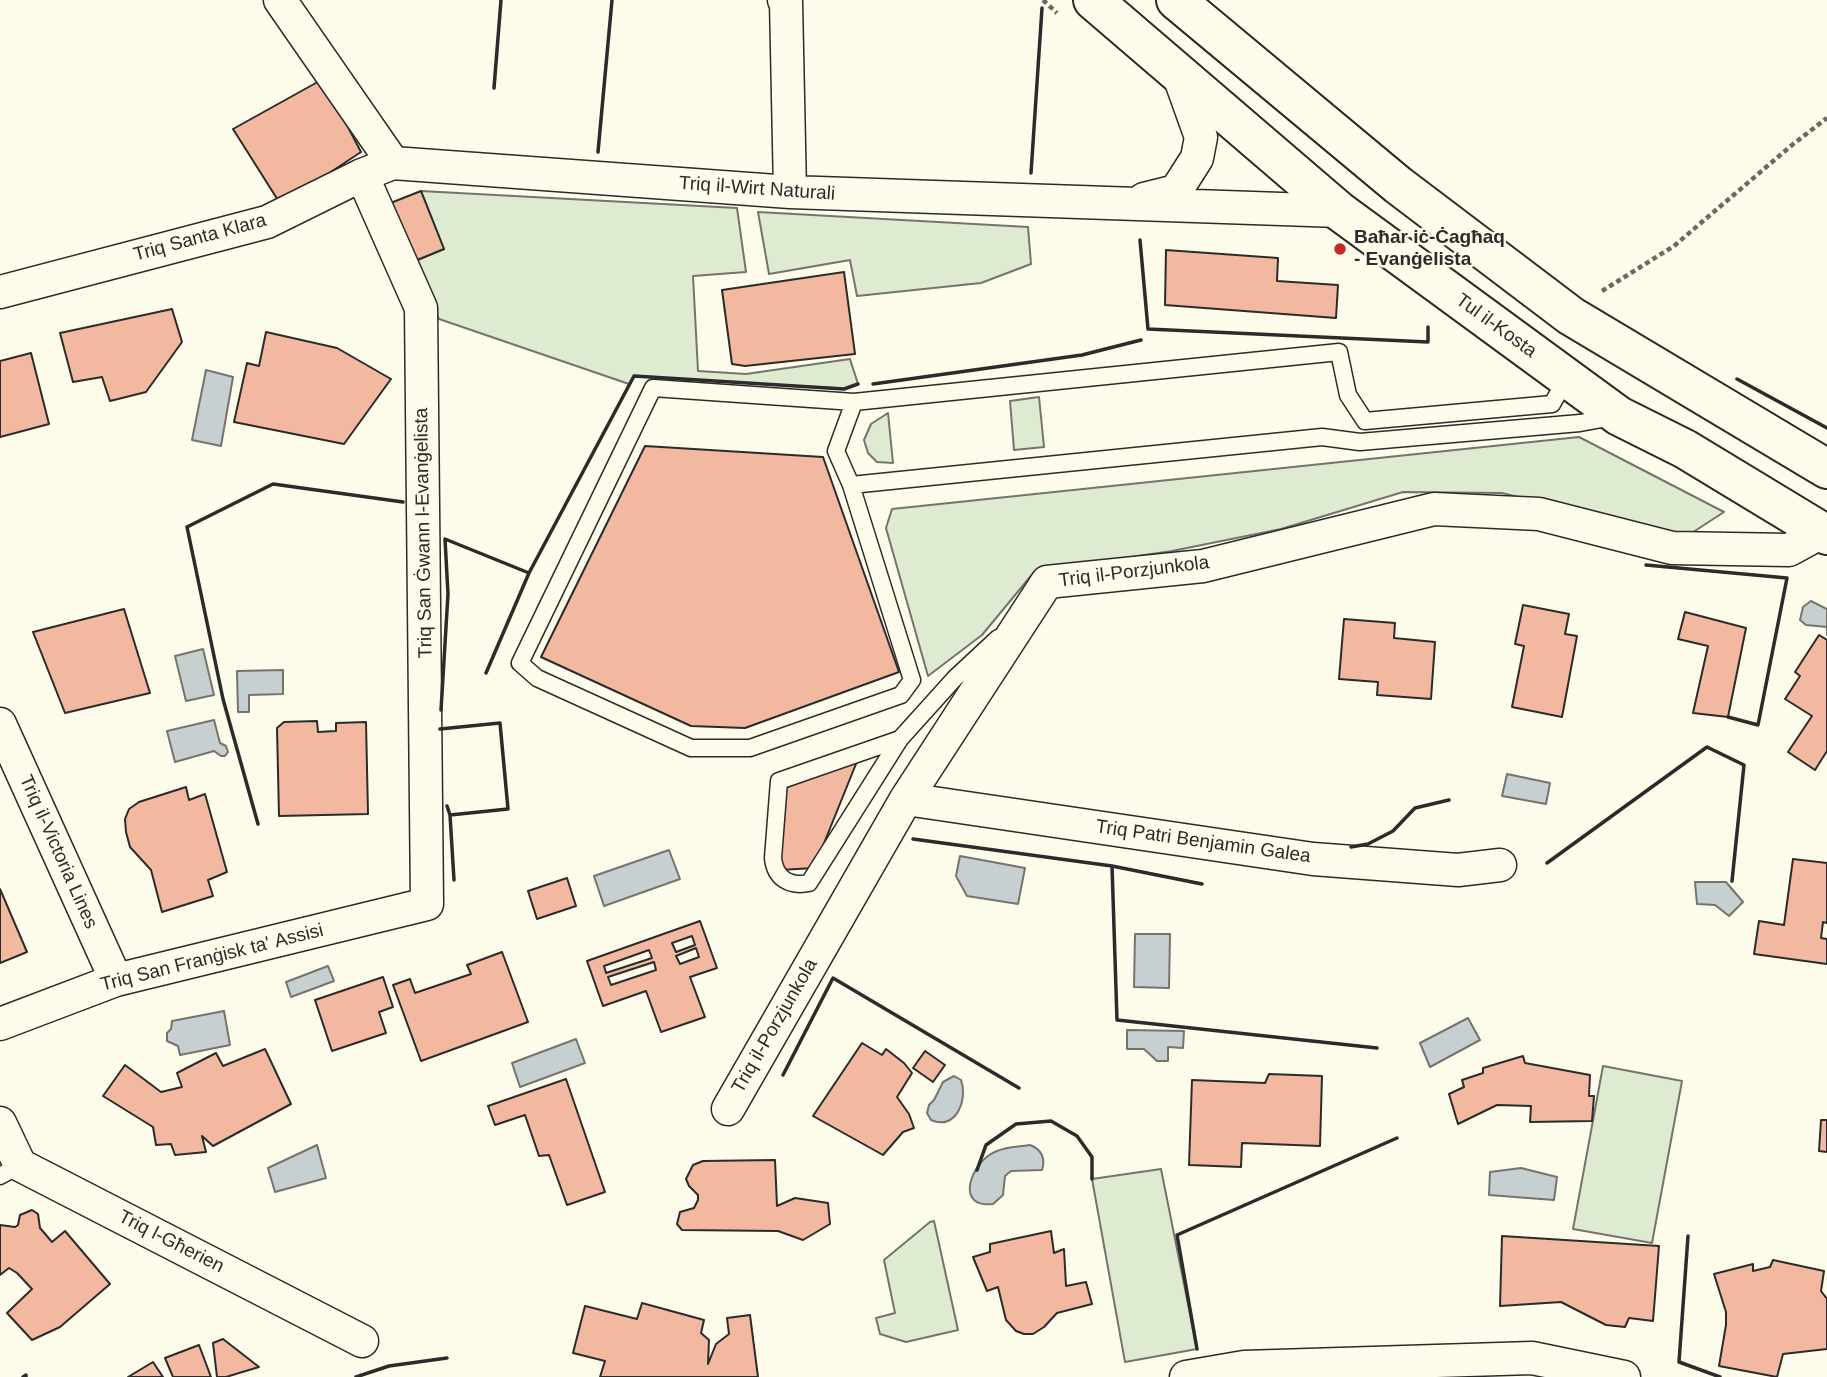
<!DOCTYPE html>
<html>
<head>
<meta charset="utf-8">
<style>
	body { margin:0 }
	canvas { display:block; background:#fdfbea }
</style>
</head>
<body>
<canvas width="1827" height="1377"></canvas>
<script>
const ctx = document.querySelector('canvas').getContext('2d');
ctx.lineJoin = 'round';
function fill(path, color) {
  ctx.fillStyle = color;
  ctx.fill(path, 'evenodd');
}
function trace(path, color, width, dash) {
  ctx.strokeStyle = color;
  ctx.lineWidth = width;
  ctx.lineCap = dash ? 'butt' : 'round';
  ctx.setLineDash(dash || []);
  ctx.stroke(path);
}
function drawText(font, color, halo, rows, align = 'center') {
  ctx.font = font + ' Helvetica,sans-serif';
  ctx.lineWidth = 5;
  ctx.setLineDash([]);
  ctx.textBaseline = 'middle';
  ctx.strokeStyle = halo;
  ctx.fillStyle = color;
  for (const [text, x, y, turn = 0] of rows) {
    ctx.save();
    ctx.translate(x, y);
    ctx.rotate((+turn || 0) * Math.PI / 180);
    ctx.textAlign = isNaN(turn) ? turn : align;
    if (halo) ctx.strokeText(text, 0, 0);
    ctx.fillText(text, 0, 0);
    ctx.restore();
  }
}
const green = new Path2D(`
	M421,191L737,208L746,272L693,276L698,371L746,374L850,359L858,384L844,389L634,376L629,384L439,319L410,263L444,249Z
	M758,212L1028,227L1031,264L981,283L857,296L850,260L769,274Z
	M1039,397L1044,447L1014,450L1010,401Z
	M888,413L893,463L877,462L868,453L864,440L871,424Z
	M1579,437L1724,512L1684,538L1502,493L1403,492L1281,529L1172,551L1035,571L982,635L928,676L886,528L892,509Z
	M1603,1066L1682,1081L1652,1243L1573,1229Z
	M1161,1169L1197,1349L1125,1362L1092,1179Z
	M934,1221L958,1330L906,1342L880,1334L876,1318L895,1313L884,1260L930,1222Z`);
const water = new Path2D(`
	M206,370L233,377L221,446L192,440Z
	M1811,601L1827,609V635V627L1806,625L1800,620L1803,607Z
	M203,649L214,695L186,701L175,656Z
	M283,670V694L249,695V712H238L237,671Z
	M214,720L220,743L226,746L228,752L225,756H221L214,751L175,762L167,731Z
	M1507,774L1550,783L1546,804L1502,796Z
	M669,850L680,879L604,906L594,876Z
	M960,856L1025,868L1018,904L967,896L956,876Z
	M1695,882H1726L1743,902L1729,916L1715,905L1697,904Z
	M1135,934H1170L1169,988L1134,987Z
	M328,966L334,981L291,997L286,982Z
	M224,1011L230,1045L180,1055L178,1046L167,1041V1033L171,1029L172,1021Z
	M1468,1018L1480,1040L1430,1067L1420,1043Z
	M1127,1030L1184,1031L1183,1048L1168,1047V1061H1157L1144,1049H1127Z
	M576,1039L585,1063L520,1087L512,1063Z
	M954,1076L961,1080C968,1100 956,1131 931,1120L927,1113L929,1105L934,1100L943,1082Z
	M317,1145L326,1178L275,1192L268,1168Z
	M1030,1145C1041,1149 1046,1158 1042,1170L1011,1171L1005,1176L1003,1195L993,1204C957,1208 969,1170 988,1156C1000,1147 1016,1147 1030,1145Z
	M1521,1168L1557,1177L1554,1200L1489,1195L1490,1172Z`);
const building = new Path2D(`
	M323,79L361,152L281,205L233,129Z
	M421,191L444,249L410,263L388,204Z
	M1166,250L1278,258L1277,281L1338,285L1336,318L1165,305Z
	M844,272L855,354L745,366L732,364L722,290Z
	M172,309L182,342L146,392L110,401L102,377L73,382L60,333Z
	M266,332L337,348L391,379L344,444L234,422L247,363L259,366Z
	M31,353L49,424L0,437V361Z
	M645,446L823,457L899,672L745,728L691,726L541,657Z
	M1523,605L1569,614L1565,634L1577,636L1562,717L1512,707L1524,646L1515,644Z
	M124,609L150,693L65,713L33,632Z
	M1685,612L1746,628L1728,717L1693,713L1708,646L1678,639Z
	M1344,619L1395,623L1394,638L1435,642L1431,699L1377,695L1378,682L1339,679Z
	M1819,635L1827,640V751L1815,770L1788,752L1812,716L1785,699L1800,676L1795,672Z
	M317,721L318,732L336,731V723L366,722L368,814L279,816L277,728L284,722Z
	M858,759L814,868L779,870L785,788Z
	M186,787L189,800L205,794L227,872L208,880L213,896L162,912L151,870L130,847L126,832L125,819L129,809L139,802Z
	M1793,859L1827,863V923L1823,922L1821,938L1827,939V964L1754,954L1759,921L1784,925Z
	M567,878L576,906L537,919L528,891Z
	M0,889L27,952L0,963Z
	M700,921L717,968L690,977L705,1017L661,1032L646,991L603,1006L587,961Z
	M692,936L695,945L676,952L672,943Z
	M696,948L699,957L680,964L676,956Z
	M649,950L652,958L606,973L604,966Z
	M502,952L528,1022L421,1061L393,985L410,979L415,993L471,974L467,965Z
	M654,962L656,970L611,985L608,977Z
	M383,977L393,1007L379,1012L386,1033L332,1051L315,1000Z
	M862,1043L882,1055L886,1049L904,1063L912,1073L897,1097L909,1114L914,1128L903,1132L883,1155L813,1116Z
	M265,1049L291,1104L213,1146L202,1136L206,1152L175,1155L171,1144L156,1145L153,1127L103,1096L125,1065L161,1092L182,1087L177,1073L216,1053L223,1066Z
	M925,1051L945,1065L933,1082L913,1068Z
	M1523,1056L1525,1063L1590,1075L1589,1096H1594L1592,1121L1530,1122L1531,1106L1497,1105L1458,1124L1449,1094L1464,1087L1462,1080L1483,1073V1068Z
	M1269,1074L1322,1076L1320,1146L1242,1143L1241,1167L1189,1165L1192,1080L1265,1083Z
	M566,1079L605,1192L567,1205L549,1155L539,1156L525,1115L495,1125L488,1106Z
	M1821,1120H1827V1152L1819,1151Z
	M775,1160L777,1206L795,1198L828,1203L830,1224L803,1240L778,1231L682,1230L677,1224L680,1212L694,1208L698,1200V1195L689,1186L686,1179L693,1165L703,1161Z
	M32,1210L38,1214L40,1228L52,1242L65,1231L110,1284L60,1327L32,1340L7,1313L32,1289L17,1273L9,1268L0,1275V1225L15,1227L18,1225L20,1215Z
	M1051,1231L1054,1253L1064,1249L1066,1286L1086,1282L1092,1304L1057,1313L1044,1327L1033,1334H1024L1016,1331L1006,1320L998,1287L987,1291L973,1257L990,1252V1244Z
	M1502,1236L1659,1246L1653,1321L1629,1318L1625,1327L1606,1325L1561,1302L1500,1306Z
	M1773,1260L1824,1271L1821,1291L1827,1299V1349L1783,1354L1777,1377L1719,1366L1726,1325V1312L1714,1274L1753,1264V1271L1770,1267Z
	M642,1303L704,1320L701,1333L709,1340L708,1364L716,1344L729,1334L727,1318L750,1315L758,1377H600L605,1361L573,1353L585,1306L637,1319Z
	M223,1339L259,1367L226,1377H217L213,1343Z
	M199,1345L211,1377H173L165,1358Z
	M153,1362L163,1377H128Z`);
const path = new Path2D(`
	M1043,0L1057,13
	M1602,291L1674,246L1792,145L1827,118`);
const service = new Path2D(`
	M854,402L836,451L851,485L912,680L901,695L750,748H691L537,678L520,663L653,388L854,402L1339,352L1348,395L1365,421L1552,404L1567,378
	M851,485L1322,437L1360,442L1580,423L1613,417
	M900,739L809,883C789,887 775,878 773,858L779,781Z
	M900,739L955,678L998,638
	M0,1176L20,1165`);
const minor = new Path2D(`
	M280,0L393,163
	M784,0L786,2L790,192
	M1144,199L1176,191L1197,158L1201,137L1178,73
	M0,292L267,222L362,175L393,163L790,192L1339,211
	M0,724L116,980
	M906,799L1313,859L1458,870L1500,865
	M0,1024L116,980L427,904L421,308L362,175
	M728,1109L906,799L1047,582L1203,566L1434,509L1539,514L1672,548L1789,550L1822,532
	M0,1123L20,1165L362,1341
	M1186,1377L1244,1367L1532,1358L1624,1377`);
const trunk = new Path2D(`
	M1093,0L1339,211L1567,378L1619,416L1685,449L1827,535
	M1176,0L1398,185L1571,316L1827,469`);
const wall = new Path2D(`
	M494,88L501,0
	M598,152L612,0
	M1031,173L1042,8
	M1140,240L1148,329L1428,342V327
	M1737,379L1827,428
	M873,384L1082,355L1141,340
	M1646,565L1787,578L1758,725L1728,717
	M486,673L529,573L634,376L844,389L858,384
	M441,710L448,594L445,539L529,573
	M440,729L500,723L508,809L450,815
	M447,806L450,815L454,880
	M258,824L223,699L187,527L273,484L403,502
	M913,839L1112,866L1202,884
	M1351,847L1368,844L1393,831L1415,808L1449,800
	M1547,863L1707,747L1744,765L1732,881
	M1112,866L1117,1020L1377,1048
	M783,1075L833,978L1019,1088
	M977,1170L986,1145L1016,1124L1051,1121L1077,1136L1092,1157V1179
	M1688,1236L1679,1362L1720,1377
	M1197,1349L1177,1235L1397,1138
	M23,1377L26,1375V1377
	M356,1377L389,1366L447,1358`);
const markers = [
	[1340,249,7,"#c62828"]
];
const streetNames = [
	["Triq il-Wirt Naturali",757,189,4],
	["Triq Santa Klara",200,238,-15],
	["Tul il-Kosta",1496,326,36],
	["Triq San Ġwann l-Evanġelista",424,533,-91],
	["Triq il-Porzjunkola",1134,572,-7],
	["Triq Patri Benjamin Galea",1203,842,8],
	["Triq il-Victoria Lines",58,852,66],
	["Triq San Franġisk ta' Assisi",212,958,-14],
	["Triq il-Porzjunkola",775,1026,-60],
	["Triq l-Għerien",171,1242,27]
];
const poiNames = [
	["Baħar iċ-Ċagħaq",1354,238],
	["- Evanġelista",1354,260]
];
fill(green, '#deebd1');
trace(green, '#74746e', 2);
fill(water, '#c7d0d0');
trace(water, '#74746e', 2);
fill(building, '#f2b8a0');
trace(building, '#2b2b2b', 2);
trace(service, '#2b2b2b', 19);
trace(minor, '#2b2b2b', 35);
trace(trunk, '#2b2b2b', 42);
trace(path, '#6a6964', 4.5, [5, 3.5]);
trace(service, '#fdfbea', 16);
trace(minor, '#fdfbea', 32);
trace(trunk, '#fdfbea', 38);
trace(wall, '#2b2b2b', 3.5);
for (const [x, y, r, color] of markers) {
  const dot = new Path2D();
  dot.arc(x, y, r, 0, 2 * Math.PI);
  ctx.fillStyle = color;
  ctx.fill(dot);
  trace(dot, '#fdfbea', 2.5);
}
drawText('19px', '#2b2b2b', '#fdfbea', streetNames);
drawText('bold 19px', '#2b2b2b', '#fdfbea', poiNames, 'left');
</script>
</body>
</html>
